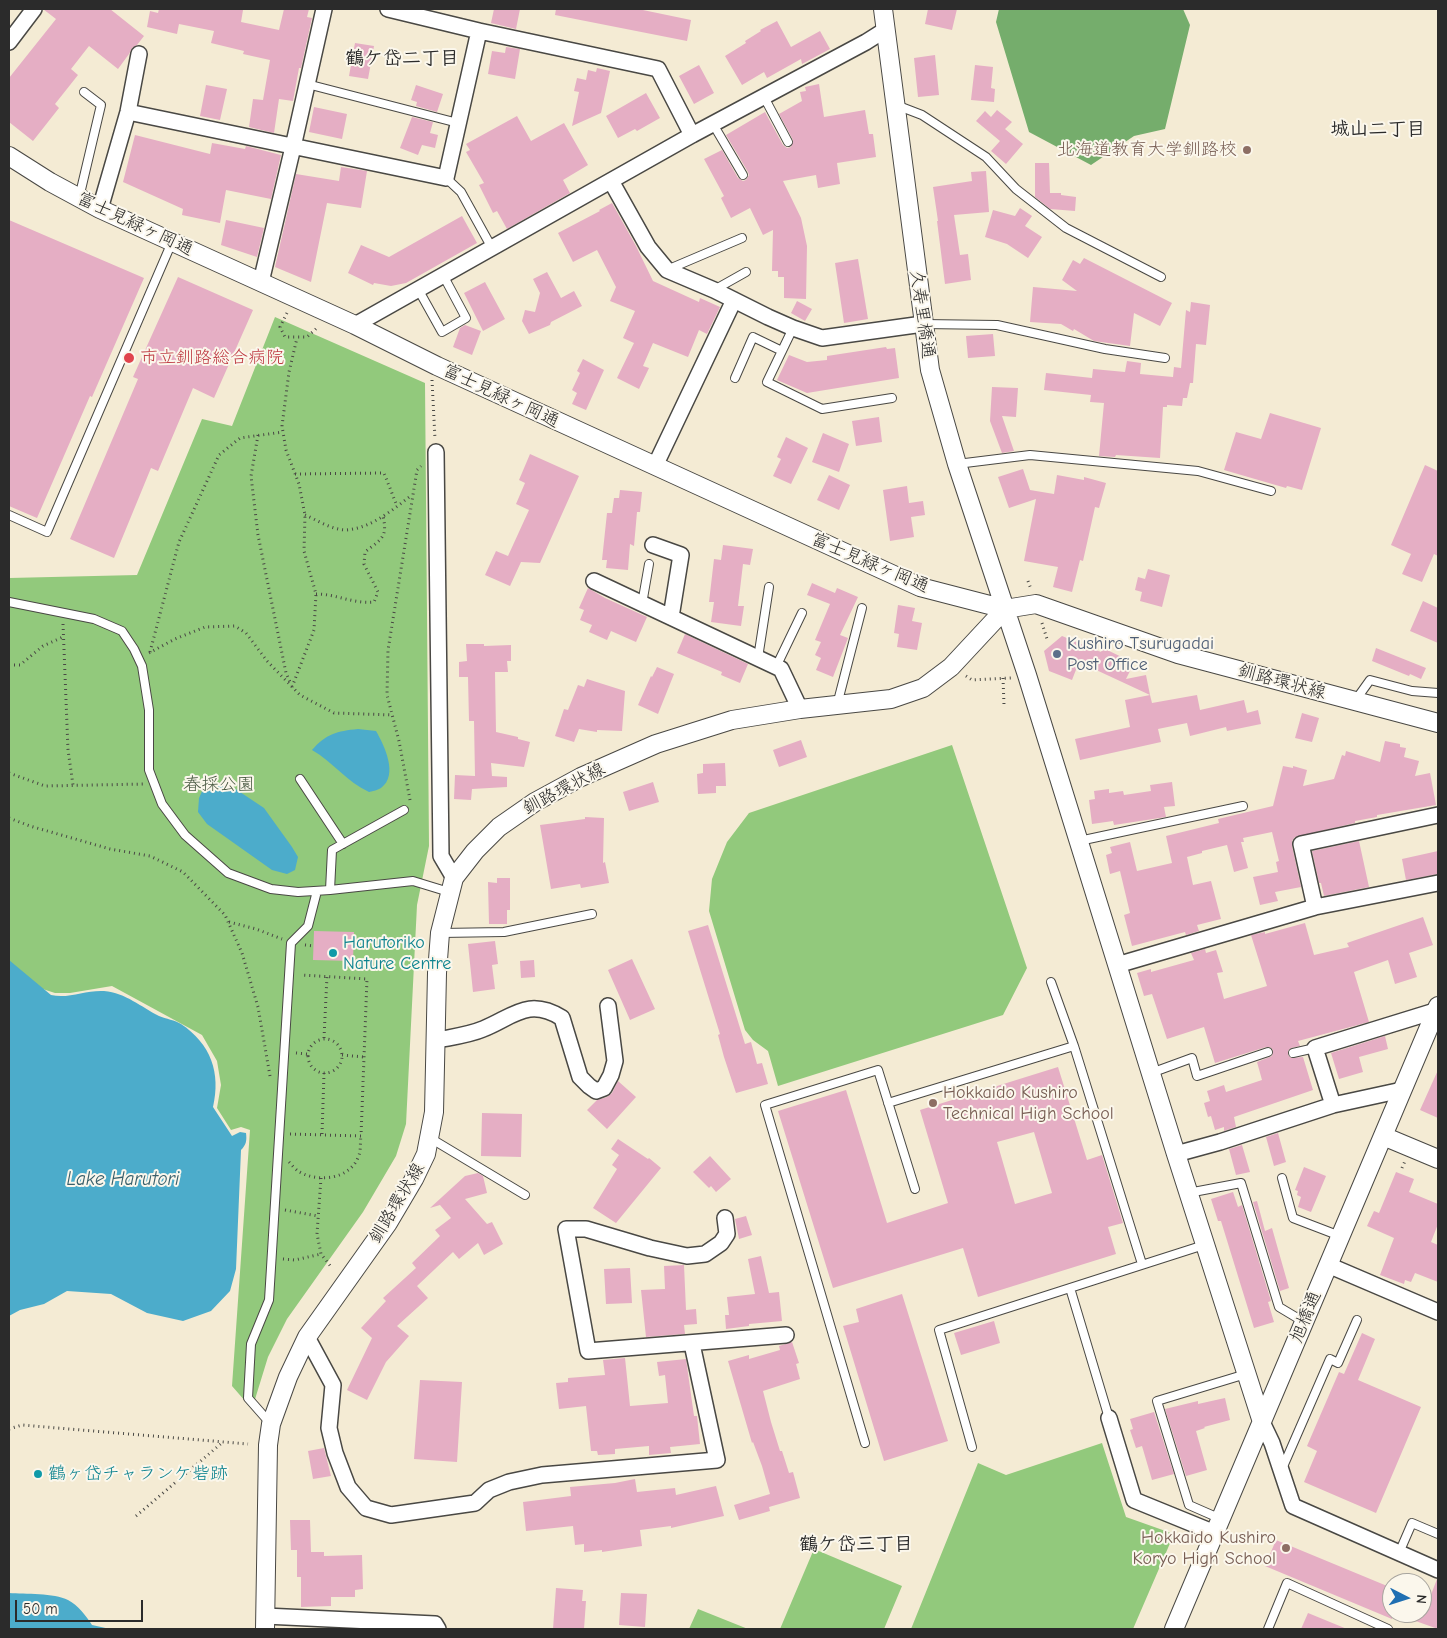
<!DOCTYPE html>
<html>
<head>
<meta charset="utf-8">
<style>
	body { margin:0 }
	#map { position:relative; width:1447px; height:1638px; overflow:hidden; background:#f4ebd4; font-family:"Comic Neue",sans-serif }
	canvas { display:block }
	.frame { position:absolute; inset:0; border:10px solid #2b2b2b; pointer-events:none }
	.north { position:absolute; left:1382px; top:1573px; width:50px; height:50px; box-sizing:border-box; background:#fbf7ec; border:1px solid #a8a59f; border-radius:50%; rotate:95deg; font-size:14px; font-weight:700; line-height:20px; text-align:center; color:#2b2b2b }
	.north::after { content:''; display:block; margin:auto; width:18px; height:22px; background:#1f6fb2; clip-path:polygon(50% 0,100% 100%,50% 72%,0 100%) }
	.scale { position:absolute; left:15px; top:1600px; width:128px; height:22px; box-sizing:border-box; border:2px solid #2b2b2b; border-top:0; padding-left:6px; font-size:15px; line-height:18px; white-space:nowrap; color:#2b2b2b; -webkit-text-stroke:4px #fbf7ec; paint-order:stroke }
</style>
</head>
<body>
<div id="map">
<canvas width="1447" height="1638"></canvas>
<div class="frame"></div>
<div class="north">N</div>
<div class="scale">50 m</div>
</div>
<script>
const ctx = document.querySelector('canvas').getContext('2d');
ctx.lineJoin = 'round';
function fill(path, color) {
  ctx.fillStyle = color;
  ctx.fill(path, 'evenodd');
}
function trace(path, color, width, dash) {
  ctx.strokeStyle = color;
  ctx.lineWidth = width;
  ctx.lineCap = dash ? 'butt' : 'round';
  ctx.setLineDash(dash || []);
  ctx.stroke(path);
}
function drawText(font, color, halo, rows, align = 'center') {
  ctx.font = font + ' "Comic Neue","Klee One",sans-serif';
  ctx.lineWidth = 4;
  ctx.setLineDash([]);
  ctx.textBaseline = 'middle';
  ctx.strokeStyle = halo;
  ctx.fillStyle = color;
  for (const [text, x, y, turn = 0] of rows) {
    ctx.save();
    ctx.translate(x, y);
    ctx.rotate((+turn || 0) * Math.PI / 180);
    ctx.textAlign = isNaN(turn) ? turn : align;
    if (halo) ctx.strokeText(text, 0, 0);
    ctx.fillText(text, 0, 0);
    ctx.restore();
  }
}
const green = new Path2D(`
	M275,317L425,383L429,846L417,905L406,1124L396,1156L363,1212L287,1319L268,1357L252,1409L232,1386L250,1130L241,1127L231,1130L217,1108L221,1085L217,1061L202,1035L112,986L70,993H55L27,984L9,973V578L137,575L202,419L232,426Z
	M952,745L1027,968L1003,1015L778,1086L768,1051L753,1040L745,1030L709,911L712,879L727,842L749,813Z
	M1102,1443L1126,1517L1174,1534L1133,1629H911L978,1463L1006,1475Z
	M814,1549L902,1586L884,1629H780Z
	M698,1609L748,1629H689Z`);
const forest = new Path2D(`
	M999,9H1183L1190,25L1165,129L1134,136L1091,165L1029,132L996,22Z`);
const water = new Path2D(`
	M358,729L376,731C384,745 399,775 381,788C378,790 373,791 369,792C347,782 333,762 312,750C326,734 337,731 358,729Z
	M212,784L231,786L264,808L292,847L298,857L295,870L287,874L272,870L207,824L198,812L199,798L204,787Z
	M9,960L51,995C69,999 85,990 104,991C126,993 141,1007 159,1016C166,1019 175,1020 181,1024C211,1044 221,1073 213,1107L232,1136L240,1132L246,1133C247,1141 246,1145 241,1150L236,1269L230,1291L211,1311L183,1321L147,1313L111,1294L67,1291L44,1304L20,1310L9,1316Z
	M9,1593C25,1594 54,1593 68,1600C78,1605 86,1616 92,1625L110,1629H9Z`);
const building = new Path2D(`
	M43,9H110L144,36L137,45L132,48L129,54L118,69L89,46L71,69L78,75L55,104L59,108L33,141L9,122V78L56,19Z
	M159,9H236L243,10L241,22L279,30L284,9H309L307,17L312,18L301,68H299L293,101L279,99L274,133L249,127L253,99L263,100L270,60L243,54L244,51L211,43L214,31L179,24L177,34L147,27L150,11L158,13Z
	M494,9H520L516,29L491,23Z
	M556,9H638L691,20L687,41L555,15Z
	M928,9H957L952,30L925,24Z
	M777,21L791,47L820,31L830,49L802,64L801,59L767,78L764,72L742,85L725,56L746,43L745,41L761,31L760,30Z
	M355,43L374,46L368,79L349,76Z
	M506,47L520,49L515,79L488,74L492,51L505,53Z
	M935,55L939,95L918,97L914,58Z
	M699,65L714,93L694,104L679,76Z
	M975,65L993,67L991,88L995,89L994,102L971,100Z
	M597,68L610,71L601,113L572,126L579,92L574,91L577,78L586,80L588,70L596,72Z
	M819,84L824,117L865,110L869,134H873L876,157L837,163L840,184L818,188L816,175L783,181L801,218L807,246L806,299L784,298V277H778V271H772L773,230L763,235L750,208L731,218L721,198L724,196L704,159L722,150L738,178L743,181L746,180L749,175L748,172L726,135L765,112L783,145L787,148L791,147L793,140L779,114L802,101L800,92L806,91L805,87Z
	M206,85L227,89L220,120L200,116Z
	M416,85L443,94L437,112L416,106L417,102L411,100Z
	M646,93L660,118L637,131L635,129L618,138L606,116Z
	M314,107L347,114L342,139L309,132Z
	M997,110L1012,122L1005,129L1023,144L1006,164L991,151L1000,141L976,121L985,111L991,117Z
	M517,116L531,141L564,123L588,165L563,180L570,193L507,229L497,211L493,213L479,185L484,183L466,152L470,150L466,144Z
	M412,117L433,122L430,133L438,135L435,148L422,145L418,155L400,148Z
	M135,135L210,154L212,143L245,149L246,146L281,155L271,199L226,190L220,223L182,215L183,209L123,182Z
	M1035,163H1049L1050,193H1061V195L1076,197L1075,211L1050,209L1035,197Z
	M341,167L367,171L361,208L327,203L311,282L275,267L296,174L339,181Z
	M986,171L989,212L954,215L960,255L968,254L971,280L945,284L937,221H938L933,187L972,181L971,172Z
	M612,203L636,246L653,281L699,302L700,298L720,307L707,334L699,330L688,357L653,343L643,366L649,368L639,389L617,378L634,343L623,338L635,311L610,301L616,287L597,250L573,262L558,233L600,211L599,210Z
	M1020,208L1032,216L1025,226L1042,237L1028,258L1007,244L985,237L993,210L1015,216Z
	M462,216L477,243L406,283L391,286L374,283L373,285L348,273L361,245L389,257Z
	M9,220L144,278L92,397L90,396L37,518L9,506Z
	M226,220L264,228L257,257L221,245Z
	M1084,258L1172,303L1160,326L1134,313L1130,346L1094,341L1074,329L1073,331L1061,324L1030,322L1033,287L1077,291L1062,280L1073,260L1080,264Z
	M858,259L868,319L844,323L835,263Z
	M547,272L561,298L574,291L582,306L551,322L550,325L529,334L522,321L525,310L535,312L540,293L533,279Z
	M178,277L253,310L214,398L193,388L158,471L151,468L114,558L70,539L138,379L133,377Z
	M485,282L505,319L483,331L464,293Z
	M797,301L812,309L805,321L791,313Z
	M1191,302L1210,305L1206,345L1196,344L1193,383H1190L1187,398H1183L1182,406L1167,405V407H1163L1160,458L1116,455L1115,457L1099,456L1104,403L1090,402L1091,395L1044,390L1046,373L1092,378L1093,369L1125,372L1127,361L1141,363L1140,374L1173,377L1174,367L1181,368L1186,310L1190,312Z
	M465,325L481,331L472,355L453,347L460,328Z
	M993,334L995,356L968,358L966,336Z
	M886,347L887,349L895,348L899,378L807,393L777,380L789,355L807,362L827,360V356Z
	M583,359L604,370L586,410L572,404L577,393L572,390L580,373L577,371Z
	M992,387L1018,388L1016,417L1002,416L1014,451L1002,453L990,421Z
	M1270,413L1321,428L1302,490L1287,486L1286,488L1224,470L1236,432L1261,439Z
	M879,417L882,442L856,446L852,421Z
	M823,433L849,444L839,472L812,462Z
	M786,437L808,448L791,484L773,476L781,459L777,457Z
	M530,454L579,476L540,563L521,562L510,586L485,575L496,551L508,556L529,510L516,504L525,483L519,480Z
	M1425,465L1438,471V556L1434,554L1422,582L1402,574L1411,554L1391,545Z
	M1023,469L1030,490L1054,494L1057,475L1084,480V477L1106,483L1099,508L1095,507L1083,561L1080,560L1072,592L1053,587L1058,567L1024,561L1036,499L1009,508L998,477Z
	M829,475L850,485L839,510L817,500Z
	M907,486L909,503L923,501L925,515L911,517L914,537L890,541L883,490Z
	M620,490L642,492L640,512H637L634,546L630,544L628,570L606,568L607,560H602L607,513H612L614,498H619Z
	M723,545L753,549L750,565L743,564L738,606H744L741,626L711,622L714,602H709L714,559L721,560Z
	M1148,569L1170,575L1162,607L1140,601L1142,592L1135,590L1138,577L1145,579Z
	M812,583L835,593L837,588L858,597L840,635L848,638L833,677L816,670L821,658L815,655L821,642L815,640L830,604L807,595Z
	M588,588L605,598L647,617L636,642L611,631L607,640L589,632L592,625L580,620L584,610L579,608Z
	M1423,601L1438,608V643L1410,631Z
	M898,605L915,608L912,621L922,623L917,650L897,647L899,634L894,633Z
	M685,634L748,664L740,683L721,675L722,672L677,653Z
	M1062,636L1101,652L1103,648L1134,663L1126,679L1146,675L1150,695L1079,662L1072,680L1049,671L1044,651Z
	M466,644H484V646L511,645V661H507L508,672H495L496,732L518,737V739L530,742L524,767L491,763L492,776L507,777V787L472,789L471,800L454,799L455,775L475,776L474,721H469L468,677H459V662L467,661Z
	M1376,648L1426,668L1421,679L1410,674L1409,676L1372,661Z
	M657,667L674,674L658,714L638,705L651,676L652,677Z
	M587,679L625,691L622,731L597,730V732L579,729L574,742L555,736L564,709L568,710L578,685L584,687Z
	M1150,695L1152,703L1197,695L1200,710L1244,700L1247,713L1258,710L1261,724L1227,731L1226,727L1190,736L1187,723L1158,729L1161,742L1080,760L1075,739L1130,727L1125,700Z
	M1302,713L1319,718L1312,742L1295,738Z
	M801,740L807,757L779,767L773,750Z
	M1385,741L1400,744V747L1406,748L1404,757L1419,761L1415,776L1430,773L1436,805L1377,815V817L1355,821V823L1295,837L1292,841V846L1301,887L1275,892L1278,901L1260,905L1253,877L1278,872L1276,862L1279,861L1272,832L1243,838L1244,842H1241L1248,868L1234,872L1227,845L1202,851V853L1187,857L1193,885L1211,881L1221,919L1197,925L1199,931L1186,935L1185,932L1132,946L1124,915L1130,913L1120,871L1110,874L1106,855L1112,853L1110,847L1130,842L1137,871L1172,863L1166,836L1219,823L1218,819L1273,806L1283,766L1293,768V766L1307,770L1303,786L1334,779L1342,755L1345,756L1346,751L1380,762Z
	M725,763L726,786H716V793L698,794L697,774L703,773V764Z
	M653,782L659,802L629,811L623,792Z
	M1172,782L1175,806L1164,807L1166,817L1114,825L1113,821L1092,824L1089,800L1095,799L1094,791L1109,789V793L1123,791L1124,795L1151,791L1150,785Z
	M585,817L604,818L603,863L605,862L609,883L581,888L580,884L551,889L540,825L585,819Z
	M1359,841L1369,887L1324,896L1321,883H1319L1312,851Z
	M1438,851V874L1406,880L1402,859Z
	M497,878H510V910H507V924H489L488,882L497,883Z
	M1423,917L1433,945L1409,953L1417,977L1395,984L1388,960L1354,972L1369,1022L1298,1041L1300,1046L1291,1048L1288,1051V1055L1291,1058L1303,1057L1313,1090L1234,1117L1236,1127L1224,1131V1127L1215,1130L1211,1116L1208,1117L1204,1103L1210,1101L1207,1091L1224,1085L1226,1092L1262,1080L1257,1062L1272,1056L1273,1050L1270,1047H1266L1215,1063L1204,1027L1167,1039L1152,994L1144,996L1137,973L1151,969V972L1194,960L1191,953L1205,949L1206,953L1216,950L1223,972L1217,973L1224,999L1267,986L1251,935L1265,932V934L1305,923L1314,955L1349,947L1347,943Z
	M708,925L745,1044L751,1042L757,1064L762,1063L768,1084L736,1093L724,1057L718,1035L720,1034L688,931Z
	M314,931L354,932L353,961L313,960Z
	M495,941L498,964L492,965L495,989L473,992L468,944Z
	M632,959L655,1009L630,1020L608,970Z
	M534,960L535,977L521,978L520,961Z
	M1385,1036L1388,1049L1359,1057L1363,1072L1339,1079L1331,1053Z
	M1058,1067L1087,1160L1102,1155L1123,1223L1108,1227L1116,1254L978,1297L963,1248L833,1288L778,1111L846,1090L887,1223L948,1203L920,1110ZM1034,1132L1052,1193L1015,1204L997,1142Z
	M1438,1070V1118L1420,1110Z
	M618,1081L636,1097L607,1129L587,1110L597,1100L607,1097L612,1093Z
	M482,1113L522,1114L521,1157L481,1156Z
	M1278,1133L1286,1162L1274,1166L1266,1137Z
	M618,1139L648,1159L649,1158L661,1168L616,1223L593,1208L617,1169L612,1165L619,1155L611,1149Z
	M1242,1145L1250,1172L1236,1175L1229,1149Z
	M710,1156L731,1179L716,1192L711,1186L709,1188L693,1172Z
	M1304,1167L1326,1176L1311,1212L1298,1207L1301,1197L1297,1195L1298,1191L1295,1190Z
	M1396,1172L1414,1179L1409,1192L1438,1204V1224L1431,1242L1438,1245V1282L1415,1273L1411,1282L1405,1280L1404,1284L1380,1275L1394,1238L1367,1226L1374,1211L1379,1213Z
	M478,1173L483,1176L487,1193L465,1199L487,1224L492,1222L503,1244L484,1255L478,1243L459,1259L453,1252L417,1286L428,1298L397,1326L409,1336L386,1362L367,1400L347,1390L372,1338L361,1328L386,1301L383,1298L416,1268L412,1263L440,1236L435,1230L451,1218L440,1205L430,1208L465,1176Z
	M1233,1192L1238,1207L1242,1205L1271,1301L1268,1302L1274,1322L1254,1328L1221,1221H1218L1211,1199Z
	M1257,1201L1265,1231L1272,1228L1289,1288L1280,1291L1253,1202Z
	M746,1216L752,1235L739,1239L735,1219Z
	M761,1256L769,1293L779,1292L782,1321L749,1324V1326L726,1329L725,1315H729L727,1297L755,1294L748,1259Z
	M684,1265L686,1310L696,1309L697,1324L684,1325L685,1334L646,1337L641,1290L665,1289L664,1266Z
	M630,1268L632,1303L606,1304L604,1269Z
	M902,1294L948,1441L884,1461L843,1326L859,1322L856,1309Z
	M994,1321L1000,1343L961,1355L954,1333Z
	M1362,1333L1375,1339L1358,1380L1421,1407L1376,1513L1304,1482L1317,1451L1307,1446L1339,1372L1344,1374Z
	M792,1342L799,1363L796,1364L800,1379L763,1391L771,1422L780,1451H782L789,1473L793,1472L800,1498L769,1507L770,1511L739,1520L734,1505L770,1494L762,1466L753,1442L752,1443L728,1361L749,1355V1359L780,1350L779,1346Z
	M625,1358L630,1406L668,1403L665,1375L659,1376L657,1362L686,1359L694,1416H697L700,1444L670,1447L671,1453L649,1455V1446L615,1449V1454L598,1455L597,1451H591L586,1406L559,1409L556,1383L568,1382V1378L605,1375L603,1360Z
	M420,1380L462,1382L457,1462L414,1459Z
	M1225,1398L1230,1420L1204,1427L1205,1428L1196,1431L1207,1470L1186,1476L1165,1409L1198,1401V1404Z
	M1154,1412L1174,1474L1152,1480L1142,1446L1136,1448L1130,1430L1133,1429L1130,1419Z
	M324,1448L331,1476L313,1479L308,1451Z
	M635,1479L637,1492L675,1488L676,1495L716,1486L724,1516L671,1528V1526L640,1530L642,1546L602,1552V1550L584,1552V1544L575,1545L573,1526L526,1531L523,1502L571,1496L570,1487L615,1483Z
	M290,1520H310L311,1552H324V1556L362,1555L363,1589L355,1590V1597H331V1606L301,1607V1577H297V1550H291Z
	M1276,1540L1392,1588V1619L1265,1566Z
	M1437,1579L1438,1629L1396,1614L1424,1613Z
	M556,1588L583,1590L582,1601H586L584,1629H553Z
	M621,1593L647,1594L645,1627L619,1625Z
	M1308,1613L1347,1629H1301Z`);
const path = new Path2D(`
	M287,313L280,327L285,337H307L318,327
	M432,380L435,439
	M258,435L251,476L258,535L286,673L291,684
	M295,474L384,473L397,506
	M305,515C317,520 332,530 346,530C372,528 392,510 412,495
	M1028,581L1031,589
	M316,594C337,594 352,604 374,602L378,592L364,564L365,552C381,539 388,538 383,516
	M1042,623L1047,639
	M63,624L68,750L73,785
	M150,652L179,542L219,455L240,438L283,432
	M149,653L175,639L205,627L235,626L246,633L267,661L300,695L334,713L393,715
	M9,665H20L43,646L63,637
	M966,676L972,680L1011,678
	M1003,678L1004,705
	M292,687L314,630L316,594L304,551L305,515L299,484L286,450L282,426L289,372L297,338
	M9,773L45,786L144,784
	M410,800L399,741L387,695L388,650L417,470L421,466
	M9,818L30,826L110,849L150,856L183,872L225,915L242,953L258,1007L270,1076
	M229,922L256,929L282,939
	M305,945L314,946
	M324,1038L327,976
	M308 1056a17 17 0 1 1 34 0a17 17 0 1 1-34 0Z
	M296,1053L307,1054
	M342,1055L364,1057
	M290,1134L361,1136L367,979L301,975
	M322,1134L324,1073
	M289,1162C292,1165 295,1169 298,1171C317,1183 351,1180 359,1155C361,1150 360,1142 361,1136
	M1402,1168L1405,1161
	M321,1178L317,1234L321,1254L332,1268
	M285,1210L318,1216
	M283,1259L295,1260L321,1254
	M9,1429L22,1425L248,1444
	M136,1516L223,1442`);
const service = new Path2D(`
	M307,84L458,123
	M764,97L788,142
	M896,105L922,115L986,157L1016,189L1066,228L1161,277
	M713,124L743,175
	M446,178L461,192L492,248
	M79,198L101,105L84,92
	M669,269L742,238
	M418,289L442,332L466,318L443,275
	M714,290L746,272
	M923,324L997,325L1105,349L1165,358
	M793,328L767,382L822,409L892,398
	M735,378L753,337L782,351
	M957,464L1030,455L1198,471L1271,491
	M9,515L47,532L172,242
	M9,602L94,619L122,631L134,649L142,666L149,710V770L162,804L185,835L228,873L271,889L298,892L330,890L332,850L404,810
	M642,604L649,564
	M758,658L769,587
	M776,667L802,613
	M1355,701L1370,680L1412,691L1438,693
	M837,705L862,608
	M300,779L343,844
	M1079,841L1243,806
	M330,890L413,881L449,892
	M441,933L504,932L592,914
	M1074,1046L1142,1264
	M1293,1053L1315,1048
	M1151,1073L1192,1058L1197,1076L1268,1052
	M888,1103L1074,1046L1051,982
	M430,1138L525,1195
	M1282,1178L1293,1218L1340,1236
	M1188,1193L1241,1183L1279,1307L1304,1322
	M1070,1288L1109,1418
	M270,1423L248,1398L251,1344L269,1300L291,943L308,926L317,891
	M865,1443L765,1105L878,1070L915,1189
	M972,1447L939,1330L1204,1245
	M1282,1469L1330,1359L1338,1363L1357,1320
	M1221,1519L1189,1505L1157,1401L1246,1374
	M1399,1553L1412,1523L1438,1534
	M1268,1629L1287,1583L1388,1629`);
const minor = new Path2D(`
	M388,9L479,31
	M9,42L34,9
	M128,112L446,178L479,31L658,69L692,135
	M611,181L648,247L667,270L714,290L768,317L793,328L822,338L923,324
	M100,209L128,112L139,54
	M261,282L293,147L324,9
	M355,325L692,135L866,42L885,30
	M436,452L441,856L454,878
	M655,466L734,300
	M653,545L681,555L671,617
	M594,581L781,669L800,709
	M1315,907L1301,844L1438,815
	M1117,965L1315,907L1438,883
	M437,1040C452,1037 469,1035 483,1029C513,1017 528,997 562,1018L580,1077L589,1086L596,1091L604,1088L611,1075L615,1061L608,1006
	M1333,1105L1315,1048L1438,1010
	M1176,1154L1220,1142L1333,1105L1402,1090
	M725,1218L727,1234L721,1243L705,1254L687,1256L650,1248L586,1229H566L588,1351L786,1335
	M1328,1265L1438,1312
	M307,1337L333,1385L329,1428L335,1453L348,1487L366,1508L391,1515L475,1503L489,1490L509,1482L542,1475L717,1460L692,1344
	M1109,1418L1134,1500L1215,1533
	M1262,1422L1272,1443L1293,1506L1438,1570
	M265,1616L435,1624L438,1629`);
const tertiary = new Path2D(`
	M883,9L930,370L957,464L1027,675L1176,1154L1262,1422
	M9,156L50,182L100,209L355,325L437,366L920,587L1005,609
	M1383,1136L1438,1159
	M265,1629L268,1445L271,1424L288,1377L307,1337L388,1223L414,1179L426,1154L434,1112L437,973L440,933L454,878L475,851L499,827L535,802L581,777L656,744L732,720L800,709L891,699L923,688L951,667L1005,609L1036,604L1178,654L1438,723
	M1174,1629L1438,1006`);
const markers = [
	[1247,150,5,"#8d6e63"],
	[129,358,6,"#e0444e"],
	[1057,654,5,"#5c6f8a"],
	[333,953,5,"#0f9aa8"],
	[933,1103,5,"#8d6e63"],
	[38,1474,5,"#0f9aa8"],
	[1286,1548,5,"#8d6e63"]
];
const educationNames = [
	["北海道教育大学釧路校",1237,150],
	["Hokkaido Kushiro",943,1093,"left"],
	["Technical High School",943,1114,"left"],
	["Hokkaido Kushiro",1276,1538],
	["Koryo High School",1276,1559]
];
const streetNames = [
	["富士見緑ヶ岡通",135,224,25],
	["久寿里橋通",922,314,82],
	["富士見緑ヶ岡通",501,396,25],
	["富士見緑ヶ岡通",870,563,23],
	["釧路環状線",1282,682,15],
	["釧路環状線",564,789,-28],
	["釧路環状線",397,1203,-59],
	["旭橋通",1306,1317,-68]
];
const healthNames = [
	["市立釧路総合病院",140,358]
];
const serviceNames = [
	["Kushiro Tsurugadai",1067,644],
	["Post Office",1067,665]
];
const parkNames = [
	["春採公園",219,785]
];
const cultureNames = [
	["Harutoriko",343,943],
	["Nature Centre",343,964],
	["鶴ヶ岱チャランケ砦跡",48,1474]
];
const neighbourhoodNames = [
	["鶴ケ岱二丁目",402,59],
	["城山二丁目",1378,130],
	["鶴ケ岱三丁目",856,1545]
];
const waterNames = [
	["Lake Harutori",123,1180]
];
fill(green, '#92c97c');
fill(forest, '#75ad6c');
fill(water, '#4caccb');
fill(building, '#e5aec4');
trace(service, '#494844', 10);
trace(minor, '#494844', 18);
trace(tertiary, '#494844', 20);
trace(path, '#494844', 3, [1, 4]);
trace(service, '#fff', 8);
trace(minor, '#fff', 15);
trace(tertiary, '#fff', 18);
for (const [x, y, r, color] of markers) {
  const dot = new Path2D();
  dot.arc(x, y, r, 0, 2 * Math.PI);
  ctx.fillStyle = color;
  ctx.fill(dot);
  trace(dot, '#fbf7ec', 2);
}
drawText('18px', '#785e54', '#fbf7ec', educationNames, 'right');
drawText('18px', '#2b2b2b', '#fbf7ec', streetNames);
drawText('18px', '#be3a42', '#fbf7ec', healthNames, 'left');
drawText('18px', '#4e5e75', '#fbf7ec', serviceNames, 'left');
drawText('18px', '#4a5a43', '#fbf7ec', parkNames);
drawText('18px', '#0d838f', '#fbf7ec', cultureNames, 'left');
drawText('bold 19px', '#2b2b2b', '#fbf7ec', neighbourhoodNames);
drawText('italic 19px', '#385f6b', '#fbf7ec', waterNames);
</script>
</body>
</html>
